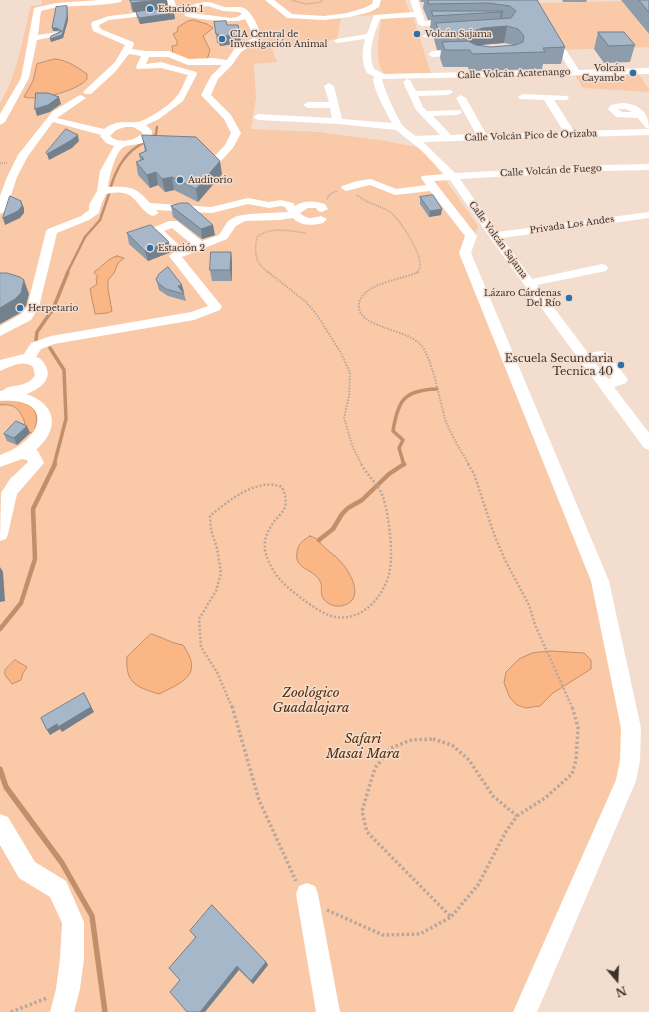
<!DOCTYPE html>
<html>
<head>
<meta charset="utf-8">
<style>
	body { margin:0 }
	#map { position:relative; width:649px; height:1012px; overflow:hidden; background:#f3ddcf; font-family:"Libre Baskerville",serif }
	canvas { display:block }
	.north { position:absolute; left:597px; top:960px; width:40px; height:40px; -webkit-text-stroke:3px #f3ddcf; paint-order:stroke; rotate:161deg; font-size:11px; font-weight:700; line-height:16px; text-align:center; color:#3c332e }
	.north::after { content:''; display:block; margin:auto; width:14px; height:18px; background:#3c332e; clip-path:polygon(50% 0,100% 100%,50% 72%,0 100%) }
</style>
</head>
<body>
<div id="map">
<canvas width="649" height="1012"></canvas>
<div class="north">N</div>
</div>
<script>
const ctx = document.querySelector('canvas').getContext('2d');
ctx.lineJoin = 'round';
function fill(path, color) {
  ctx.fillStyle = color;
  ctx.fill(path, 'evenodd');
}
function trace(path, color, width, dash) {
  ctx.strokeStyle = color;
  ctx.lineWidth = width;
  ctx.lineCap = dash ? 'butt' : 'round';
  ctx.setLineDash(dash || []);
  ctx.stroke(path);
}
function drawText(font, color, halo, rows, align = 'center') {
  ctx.font = font + ' "Libre Baskerville",serif';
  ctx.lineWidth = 3;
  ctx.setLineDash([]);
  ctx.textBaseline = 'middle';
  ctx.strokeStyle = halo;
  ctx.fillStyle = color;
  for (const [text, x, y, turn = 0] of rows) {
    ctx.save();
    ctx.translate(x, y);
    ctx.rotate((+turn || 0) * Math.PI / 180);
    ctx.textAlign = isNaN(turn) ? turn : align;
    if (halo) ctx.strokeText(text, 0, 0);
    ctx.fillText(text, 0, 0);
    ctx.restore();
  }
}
const green = new Path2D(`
	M42,0H405L410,13L341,17L337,39L272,49L277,62L254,64L256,98L251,129L319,132L385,141L417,147L428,155L478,226L467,254L604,580L635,762L534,1012H0V103C18,74 22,39 31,6L41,5Z
	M524,0H538L541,3L622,1L649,35V47L554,50Z
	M413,17L431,73L388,74L383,73C374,58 379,37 381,20L387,18Z
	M638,73L649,89V92L583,88L575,75Z`);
const water = new Path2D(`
	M194,20L207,24L213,28L203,36L210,50L207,60L190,61L173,55L172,46L177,45V41L173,34L177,32L178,27L188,21Z
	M55,59C67,60 77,67 87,74V79C77,91 39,101 24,97L33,81L37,64Z
	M117,256L124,258L118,263L114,273L108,280V289L112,311L108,313L95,314L90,289L97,284L96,278L98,277L94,272C102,267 108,258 117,256Z
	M0,399C24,402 45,403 33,434L22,427L25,423C20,410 15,403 0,405Z
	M310,536C319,539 318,541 324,547C329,552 335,555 340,561C350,571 365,598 345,605C336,608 326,605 322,596C320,591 323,586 320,581C313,568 294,570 297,552C298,544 303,540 310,536Z
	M151,634C163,637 170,643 183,645C204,675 183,682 159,694C137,687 125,684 127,657Z
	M551,651L584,653L591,660V669L553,693L540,706L526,708L517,705L510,698L504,683L506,672L519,659L532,653Z
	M15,660L27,667L23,673L21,680L12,684L5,675V670Z`);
const streamFar3 = new Path2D(`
	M151,139L156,134L157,127
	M111,186C117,167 126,151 145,142
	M67,273L85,237L100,220L109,194`);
const streamFar2 = new Path2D(`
	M36,340L37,332L53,309L68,272
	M50,348L64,370L66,419L54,465
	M404,465L399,448L403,440L393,431C398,400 404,390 437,389`);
const streamFar1 = new Path2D(`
	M319,540L333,529L342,514L348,508L362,500L389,474L404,464
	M0,629L21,603L35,559L33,509L55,464`);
const stream = new Path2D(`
	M0,769L6,787L62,863L92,916L105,1012`);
const pathFar3 = new Path2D(`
	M291,0L306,4L321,2L322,0
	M0,163H7
	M357,195C367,204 380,205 390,212C400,219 422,254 420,266C420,268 418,270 418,272L416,273
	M327,199L330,194L337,191
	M269,273C255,262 254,255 257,237C271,226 289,231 306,233`);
const pathFar2 = new Path2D(`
	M268,272L306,302L317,315L341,353L350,373L349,396L344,418L353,448L362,465
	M418,272C402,280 362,283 359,304C356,328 406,328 421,345C432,357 440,401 445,419C451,436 461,450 469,465`);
const pathFar1 = new Path2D(`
	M468,464L474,474L494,534L505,560L529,605L535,625L572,707
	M232,707L217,672L201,647L199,619L216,591L221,573L217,548L211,530L210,516C228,501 257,477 282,487C285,494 287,500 285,507C284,511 279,516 276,519C263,536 261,548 271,566C278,581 292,591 305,601C312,606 320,611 328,615C359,626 385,598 390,569C393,550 389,516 383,497C379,485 367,475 361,464`);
const path = new Path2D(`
	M232,706L259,800L296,881
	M433,739L452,745L469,760L493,796L517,816L505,833L478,885L451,917L367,832L362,811L375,768L391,748L411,740Z
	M517,816L545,798L572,774L576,760L578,727L572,706
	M327,910L383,935L420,934L451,917
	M11,1012L47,998`);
const minor = new Path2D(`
	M99,0H122L121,2C94,8 67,3 41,11L38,35L57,32L61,34L57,36L37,40L29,78L5,122L0,125V114L21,78L34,8L56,3Z
	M166,0H174L177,8C188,8 196,2 207,2C213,2 219,6 225,7C231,8 238,6 244,8C252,12 261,30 261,39L241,52L232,65L218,79L211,95L231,115L241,133L233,148L219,163H211L210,161L225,145L231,133L224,119L201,95L211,76L222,65H188L168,57H149L146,64L161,62L196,72L197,74L183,101L159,119L146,125L152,131C152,147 132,143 124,147C115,151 109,178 108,187C128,186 136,186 150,203L211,207L248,198L269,202L281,200L293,203L295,206C305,200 314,201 325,204L328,209L322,212L318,211L316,208H308L300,213C307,220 313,218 321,216L327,219L323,223C312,226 301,226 293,218L279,220L245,221L236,226L227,239L182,257L220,304L222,307L220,310L194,320L54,344L41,349L36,357C41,358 43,361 45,365C54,379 39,390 26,394C57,404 60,429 36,450L38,451L44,463L17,494L8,534L6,539L0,541L1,493L10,479L28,462L27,460L22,459L0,467V455C43,441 57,398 0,401V391C5,391 4,388 9,387C18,385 30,385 35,375L33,367C22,359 11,367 0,371V360L24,354L31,343L51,336L191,312L208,306L169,256L174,252L152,232L150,230L152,228L169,221H177L202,241L219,235L228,221L237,216L249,214L288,212L285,207L281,206L269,208L248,204L212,213L156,210L159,213L153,216C141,213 136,194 123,193C117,192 111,193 106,194L101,205L99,213L89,220L57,233L39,307L31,320L0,336V326L21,314L27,307L46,231L48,229L81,216L89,210V205L97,191L100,171L114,146L106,143L100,136L101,135L53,122L28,156L17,177L6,211L0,214V196L7,177L18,155L52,112L78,96L81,95L86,98L57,118L104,129C116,120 123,123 137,122C146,121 170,105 176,97C181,92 184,82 188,75L161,68L137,69L136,67L141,56L129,54L115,72L91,94H85L83,92L115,62L125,45L93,31L91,24L92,22L109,16L170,9ZM208,6L223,11L239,12L242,14L237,17L231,18L192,13L191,11L195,8ZM178,12H184L185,16C195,19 236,24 245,19L253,34V38L235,48L227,60L213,58L189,59L169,51H146L132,49L134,44L133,42L103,30L100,28L99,25L109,20ZM125,127H133L142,132V134C133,141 119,144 110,136L116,130ZM172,228L189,242L180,246L164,231Z
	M265,0H274L292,14L324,16L347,13L364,8L372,4L373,0H381L379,7L370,12L350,17L324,20L287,18Z
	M410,0H418L425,21H452L456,23L452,25L422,26L418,24L416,17L380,19C374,35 367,52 374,69L384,74L570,70L559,52L563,49L566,50L579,70L649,68V74L382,79C384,89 397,118 403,126C407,130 412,133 416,136L440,135L416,110L403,82L407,79L410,80L416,91L451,90L453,92L448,95L418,96L423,107L427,111L460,110L462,112L460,114L457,115L433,116L451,135L476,134L456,98L461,95L466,98L486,134L564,132L544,100L520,99L518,97L523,94L567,96L569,98L567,100H554L574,131L649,129V135L423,142L455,173L603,165L649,164V170L603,171L460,179L497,232L649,212V218L502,238L532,279L602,264L606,265L608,268L606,271L537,285L588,353L602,351L607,352L626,377L628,380L626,383L614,387L649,433V450L644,448L490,238L450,180L434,181L477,236L471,253L609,581L641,728L640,760L636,781L537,1012H513L616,780L620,760L621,728L591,581L459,253L465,236L430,191L395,195L370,185L346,191L341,188L342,186L357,181L371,179L396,189L426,185L421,178L422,176L444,174L421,150L396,130L338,124L258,120L253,117L258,114L332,118L330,108H308L303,105L308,102H329L324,86L329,83L334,86L342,119L392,123C385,110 375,93 373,79L375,77L367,73C361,62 362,51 365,39L337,43L333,41L337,39L367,34L374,15L414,12ZM599,360L612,378L608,379L594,361Z
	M456,32L460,34L459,36L426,38L422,36L426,34Z
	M463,50L466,51L467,53L466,55L432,57L428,54L432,51Z
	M621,103C638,103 649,112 649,129L646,128L638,118L616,117L608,109L611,105ZM618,109H626L632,112H622Z
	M0,814L8,817L35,862L66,881L84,922V959L80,989L74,1012H50L56,989L60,959L62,923L50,897L19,878L0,845Z
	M307,883L315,886L318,894L340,1012H316L296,894L299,886Z`);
const wall = new Path2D(`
	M130,0H167L168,8L133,12L131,8Z
	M420,0H537L565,47L561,64H543L542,69L469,71L468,67H443L440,58L441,50H437L434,39L435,32H432L430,27L431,20H428L423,8L424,2H421ZM504,43L513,45L491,47L479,45Z
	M562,0H587L586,2H563Z
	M621,0H649V34Z
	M67,6L68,20L63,38L51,42L60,32L58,31H53Z
	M136,12L174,13L175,19L140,24L137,18Z
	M214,22L227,25L240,34L241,43L220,46L219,43H217Z
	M598,32L635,45L630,62L604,63L594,49Z
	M142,135L222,174L198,202L174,190L165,192L158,185L150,188L138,175L136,162L140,160L139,154L145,152Z
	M420,197L441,215L429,217L420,204Z
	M171,206L215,235L202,239L173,217Z
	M127,233L171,252L148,261L129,244Z
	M231,252L232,262V281H212L210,270Z
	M156,279L184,292H183L184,294L186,301L168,296L159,290Z
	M30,433L17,445L7,441L4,434Z
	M190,931L266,962L268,965L253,984L239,970L180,980L195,937Z`);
const shadedWall = new Path2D(`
	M158,0H167L168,8L133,12L132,3Z
	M67,6L68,20L63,38L51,42L50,39L62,35Z
	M503,11L500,27L507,26L504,43L481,45L466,50L468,33L483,28L499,27L501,12Z
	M174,13L175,19L140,24L139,18Z
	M52,28H57L58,31H53Z
	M240,34L241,43L220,46L219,37Z
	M59,97L61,104L50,112L37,116L35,109Z
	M78,135L79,141L72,148L49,160L47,154Z
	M220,161L222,174L198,202L196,189Z
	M156,172L158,185L150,188L147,175Z
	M172,177L174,190L165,192L162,179Z
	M21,201L24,208V213L20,218L5,225L3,218Z
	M442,209L441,215L429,217L430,211Z
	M213,225L215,235L202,239L201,229Z
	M169,242L171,252L148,261L145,251Z
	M231,252L232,262V281L230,270Z
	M24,280L29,294L26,306L20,313L0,324V308Z
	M182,285L184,292L181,293L178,286Z
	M27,426L30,433L17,445L14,438Z
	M0,567L3,572L5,601L0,602Z
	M84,693L94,712L62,732L60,729L50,735L47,730Z
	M266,962L268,965L253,984L251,981Z
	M237,966L239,970L205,1012H200Z`);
const building = new Path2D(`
	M130,0H158L132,3Z
	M428,0H537L565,47L543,48L545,52L472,54L470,50H445L442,42L468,41L476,45L491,47L515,45L523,42L524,36L518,29L507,26L483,28L468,33H439L436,23L511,18L516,11L510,6L488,3L429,4Z
	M639,0H649V12Z
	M67,6V17L62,35L50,39L51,36L62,31L57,28H52L56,7Z
	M171,8L174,13L139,18L136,12Z
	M432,11H503L501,12L433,16Z
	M226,21L227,25H238L240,34L219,37L218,34H216L214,22Z
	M598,32H624L635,45L609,46Z
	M36,93H48L59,97L48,105L35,109Z
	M66,129L78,135L70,141L47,154L46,153Z
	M142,135L196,137L220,161L196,189L172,177L162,179L156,172L147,175L136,162L144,159L139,154L146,151Z
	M433,195L442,209L430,211L420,197Z
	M10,196L21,201L22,206L18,211L3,218Z
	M181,203H188L213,225L201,229L171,206Z
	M151,225L169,242L145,251L127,233Z
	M211,252H231L230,270H210Z
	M168,267L182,285L178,286L184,294L166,289L158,283L156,279L159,274Z
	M0,273H7L20,277L24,280L21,293L15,299L0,308Z
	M16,421L27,426L14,438L4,434Z
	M84,693L91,707L58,727L57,724L47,730L41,718Z
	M212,905L266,962L251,981L237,966L200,1012H187L170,992L180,980L169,968L196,937L190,931Z`);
const markers = [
	[150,9,4,"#2f6fa6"],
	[417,34,4,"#2f6fa6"],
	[222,39,4,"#2f6fa6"],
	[633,73,4,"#2f6fa6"],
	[180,180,4,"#2f6fa6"],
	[150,248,4,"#2f6fa6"],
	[569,298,4,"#2f6fa6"],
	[20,308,4,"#2f6fa6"],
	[621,365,4,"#2f6fa6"]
];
const farPoinames = [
	["Estación 1",158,9],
	["CIA Central de",230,34],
	["Investigación Animal",230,44],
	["Volcán Sajama",425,34],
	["Volcán",625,68,"right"],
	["Cayambe",625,78,"right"],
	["Auditorio",188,180],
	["Estación 2",158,248],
	["Lázaro Cárdenas",561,293,"right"],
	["Del Río",561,303,"right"],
	["Herpetario",28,308]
];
const farStreetnames = [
	["Calle Volcán Acatenango",514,74,-2],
	["Calle Volcán Pico de Orizaba",531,136,-2],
	["Calle Volcán de Fuego",551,171,-3],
	["Privada Los Andes",572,225,-8],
	["Calle Volcán Sajama",498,240,54]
];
const poiNames = [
	["Escuela Secundaria",613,359],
	["Tecnica 40",613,372]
];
const nearParknames = [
	["Zoológico",311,693],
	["Guadalajara",311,708],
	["Safari",363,739],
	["Masai Mara",363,754]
];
fill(green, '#f9c9a8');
fill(water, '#fab685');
trace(water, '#c18f6b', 1);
trace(streamFar3, '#c18f6b', 2.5);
trace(streamFar2, '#c18f6b', 3.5);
trace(streamFar1, '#c18f6b', 4.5);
trace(stream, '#c18f6b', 5.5);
trace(pathFar3, '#b9a79c', 1.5, [1, 1]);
trace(pathFar2, '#b9a79c', 2, [1.5, 1.5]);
trace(pathFar1, '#b9a79c', 2.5, [2, 2]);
trace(path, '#b9a79c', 3.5, [2.5, 2.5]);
fill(minor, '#fff');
fill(wall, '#8e9dac');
fill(shadedWall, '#74808c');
fill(building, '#a5b7c8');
trace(building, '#74808c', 1);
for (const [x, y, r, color] of markers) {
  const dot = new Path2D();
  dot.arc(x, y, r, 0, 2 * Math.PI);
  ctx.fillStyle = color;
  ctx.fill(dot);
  trace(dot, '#f3ddcf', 1.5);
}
drawText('9px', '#3c332e', '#f3ddcf', farPoinames, 'left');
drawText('9px', '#3c332e', '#f3ddcf', farStreetnames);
drawText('11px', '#3c332e', '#f3ddcf', poiNames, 'right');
drawText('italic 13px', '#572c06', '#f3ddcf', nearParknames);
</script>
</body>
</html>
